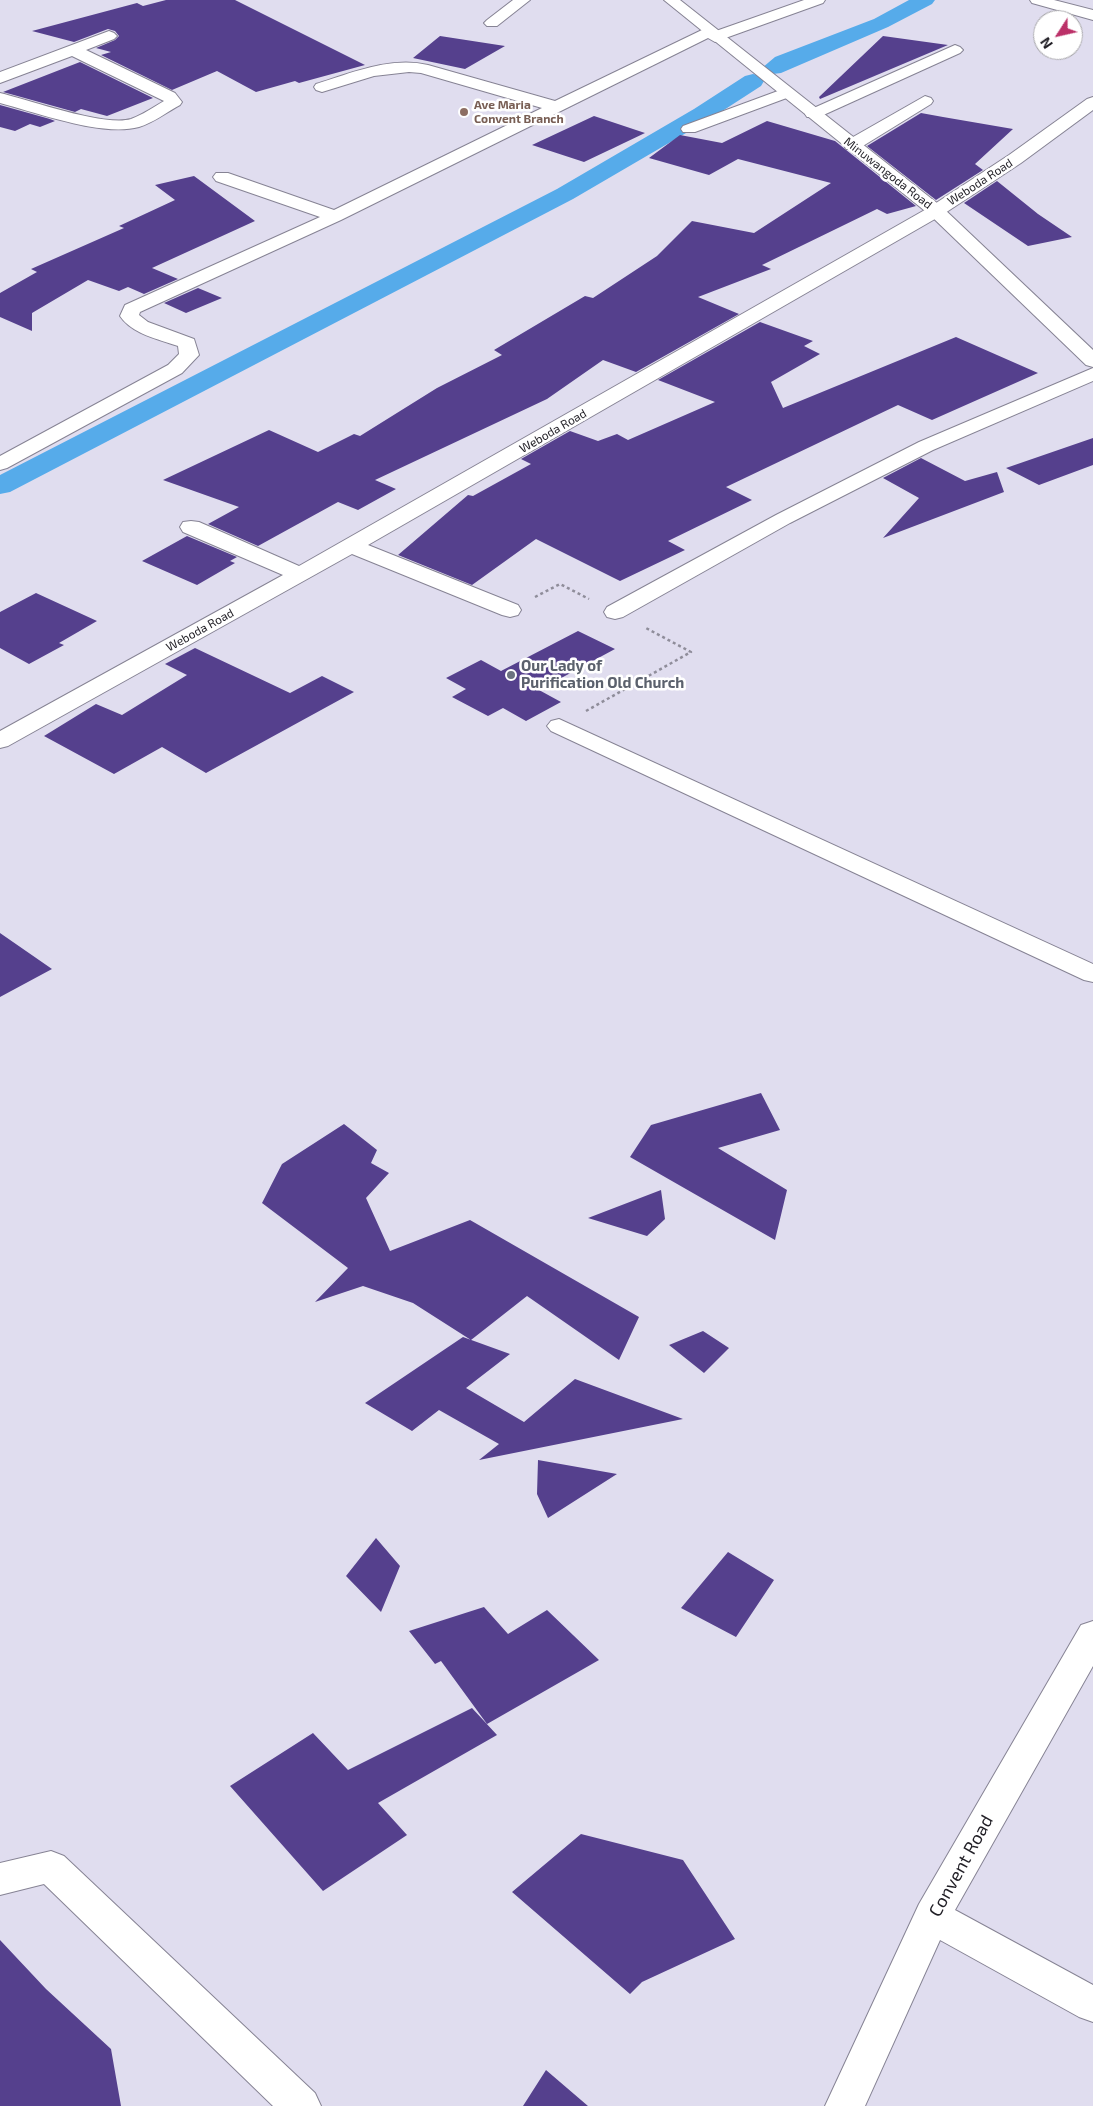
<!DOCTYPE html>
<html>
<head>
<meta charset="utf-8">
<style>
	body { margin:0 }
	#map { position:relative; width:1093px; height:2106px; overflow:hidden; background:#e0ddef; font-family:"Exo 2",sans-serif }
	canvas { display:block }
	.north { position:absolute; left:1033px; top:10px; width:50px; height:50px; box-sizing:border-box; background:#fff; border:1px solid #a6a5a8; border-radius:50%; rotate:235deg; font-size:14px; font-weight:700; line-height:20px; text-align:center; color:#211f26 }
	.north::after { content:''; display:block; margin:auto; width:18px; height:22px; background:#bb3068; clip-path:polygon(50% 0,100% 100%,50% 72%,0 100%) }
</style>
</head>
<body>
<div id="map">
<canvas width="1093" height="2106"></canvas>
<div class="north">N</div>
</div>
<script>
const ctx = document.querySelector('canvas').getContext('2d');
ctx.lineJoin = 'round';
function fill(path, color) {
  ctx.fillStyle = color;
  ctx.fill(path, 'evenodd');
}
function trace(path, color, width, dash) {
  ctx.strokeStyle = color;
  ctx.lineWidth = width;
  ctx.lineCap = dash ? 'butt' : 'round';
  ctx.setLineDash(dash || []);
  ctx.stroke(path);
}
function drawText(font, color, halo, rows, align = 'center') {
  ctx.font = font + ' "Exo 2",sans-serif';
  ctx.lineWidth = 5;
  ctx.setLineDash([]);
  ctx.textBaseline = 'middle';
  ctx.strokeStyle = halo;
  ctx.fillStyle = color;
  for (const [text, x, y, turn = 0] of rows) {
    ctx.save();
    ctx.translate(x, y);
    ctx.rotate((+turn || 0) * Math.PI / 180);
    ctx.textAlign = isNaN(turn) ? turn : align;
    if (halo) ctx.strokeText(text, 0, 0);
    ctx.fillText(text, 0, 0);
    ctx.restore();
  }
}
const canal = new Path2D(`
	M909,0H935L932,4L888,27L781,73L773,74L765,73L762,68L775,57L874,19Z
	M753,74L761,76L764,81L761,86L710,119L573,199L10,492L0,494V475L557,189L694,109L745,76Z`);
const building = new Path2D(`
	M166,0H235L365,65L299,83L295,81L256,92L217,71L172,90L101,55L111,52L96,48L115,40L119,36L115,31L108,29L74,42L32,31L137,3L143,6Z
	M440,36L505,46L465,69L413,58Z
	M883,36L948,45L820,99L819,97Z
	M80,62L153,98L107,116L81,109L75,112L3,92Z
	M0,105L50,119L55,121L40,127L30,124L15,131L0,127Z
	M921,113L943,117L1013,129L975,164L983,170L936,200L867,146Z
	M594,116L645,133L584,162L532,145Z
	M767,121L835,141L916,206L887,214L877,209L762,265L771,269L698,297L739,314L636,372L603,360L547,399L375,480L396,489L358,510L338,502L258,546L208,524L239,507L163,480L269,430L318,452L354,434L360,436L437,388L502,355L494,350L585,296L593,298L657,256L692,221L754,233L831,183L738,159L709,175L649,158L680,135L722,143Z
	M194,176L255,221L152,268L178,279L144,294L128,287L119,291L88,280L32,313V331L0,317V293L37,272L31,269L124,228L119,226L175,200L155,185Z
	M997,181L1038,214L1072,237L1028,246L964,203Z
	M198,288L222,298L186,313L164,303Z
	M760,322L813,341L804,346L820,354L771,382L783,408L956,337L1038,373L932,420L898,405L726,487L752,500L668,541L685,550L620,581L536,539L472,585L398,555L468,495L473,496L531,464L521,459L570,431L598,441L617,434L628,440L715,402L658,380Z
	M1093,438V465L1039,485L1006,468Z
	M921,458L965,481L997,472L1004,492L883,538L919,498L883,478Z
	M187,536L237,557L230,561L235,563L197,585L142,561Z
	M36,593L97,621L59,643L64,645L29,664L0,648V612Z
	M578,631L615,649L539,690L561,702L526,721L503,708L488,716L452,697L466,689L446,678L481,660L501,671Z
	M195,648L290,693L322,676L354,692L206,773L162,747L114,774L44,736L96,704L122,715L187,675L165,664Z
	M0,933L52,969L0,997Z
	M761,1093L780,1130L718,1148L787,1190L775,1240L630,1157L651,1125Z
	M344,1124L377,1150L371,1163L389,1173L366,1198L390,1251L470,1220L639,1317L619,1360L527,1296L471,1340L413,1303L363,1286L315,1302L348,1268L262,1203L282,1164Z
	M661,1190L665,1219L647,1236L588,1218Z
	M703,1331L729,1348L704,1373L669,1345Z
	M463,1337L510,1354L466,1388L524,1422L575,1379L683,1419L479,1460L499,1444L439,1410L412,1431L365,1403Z
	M538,1460L617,1474L548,1518L537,1494Z
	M376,1538L400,1566L381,1612L346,1576Z
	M728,1552L774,1580L736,1637L681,1608Z
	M484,1607L508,1634L547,1610L599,1660L487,1724L441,1661L435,1664L409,1631Z
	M472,1708L497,1735L378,1803L407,1835L323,1891L230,1786L313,1733L348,1770Z
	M581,1834L683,1860L735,1939L642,1982L630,1994L512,1892Z
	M0,1940L46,1989L111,2049L121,2106H0Z
	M546,2070L588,2106H523Z`);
const path = new Path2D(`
	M535,597L560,584L589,599
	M586,711L691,652L644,627`);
const minor = new Path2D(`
	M513,0H530L497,26H487L484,23L487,20Z
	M804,0H825L823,3L720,40L715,42L708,38L341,220L140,312L139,315L148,322L194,339L199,355L182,373L7,468L0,470V456L168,365L179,354L178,346C158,339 132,334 120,316L125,305L320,217L216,181L213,177L216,173H228L334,210L542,108L421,73L409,72L374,76L322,92L316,90L314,87L316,84C351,73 391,56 428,65L555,101L704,29L709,27L716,31Z
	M1030,0H1054L1093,10V20L1032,3Z
	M109,31L114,33L117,36L114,39L86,50L175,93L182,102L180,105C167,112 153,123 139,127C102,137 38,113 0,103V93C29,100 105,127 131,119C142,115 154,107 164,101L72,56L0,83V72Z
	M955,45L960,47L963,50L960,53L819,117H807L805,114L807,111Z
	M786,88L794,93L792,96L695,132H683L681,129L683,126Z
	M925,96L931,98L933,101L931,104L858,149H846L844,145L846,141Z
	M1093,97V110L1021,163L942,215L368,545L518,605L521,610L518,615L510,617L502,615L352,554L8,746L0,748V731L283,575L183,532L180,527L183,522L191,521L199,522L299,566L930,207L1009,155L1087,99Z
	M1093,368V381L933,450L790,523L623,617L615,619L607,617L604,612L607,607L776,515L919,442Z
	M559,719L1093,964V982L1084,980L551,731L547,726L551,721Z
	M1093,1621V1666L955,1910L1093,1985V2022L1079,2017L940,1940L865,2106H825L919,1904L1081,1625Z
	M51,1851L64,1856L315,2093L321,2106H273L44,1884L0,1895V1863Z`);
const major = new Path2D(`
	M664,0H680L942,207L1093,350V367L1086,365L930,215Z`);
const markers = [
	[464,112,5,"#8d6e63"],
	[511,675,5,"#6b7280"]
];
const farEducationnames = [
	["Ave Maria",474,105],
	["Convent Branch",474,119]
];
const farStreetnames = [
	["Minuwangoda Road",888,173,38],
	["Weboda Road",980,182,-33],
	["Weboda Road",553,431,-30],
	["Weboda Road",200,630,-29]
];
const worshipNames = [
	["Our Lady of",521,666],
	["Purification Old Church",521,683]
];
const nearStreetnames = [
	["Convent Road",961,1866,-61]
];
fill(canal, '#56abea');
fill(building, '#55408d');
trace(minor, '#868394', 2);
trace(major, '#868394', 2);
trace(path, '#8f8d9a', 2.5, [3, 3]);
fill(minor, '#fff');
fill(major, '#fff');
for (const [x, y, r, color] of markers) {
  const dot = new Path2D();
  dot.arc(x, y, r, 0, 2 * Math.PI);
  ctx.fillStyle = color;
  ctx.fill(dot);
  trace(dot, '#fff', 2);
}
drawText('bold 12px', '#785e54', '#fff', farEducationnames, 'left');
drawText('12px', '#211f26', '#fff', farStreetnames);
drawText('bold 15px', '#5b616d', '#fff', worshipNames, 'left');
drawText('18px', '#211f26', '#fff', nearStreetnames);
</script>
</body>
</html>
